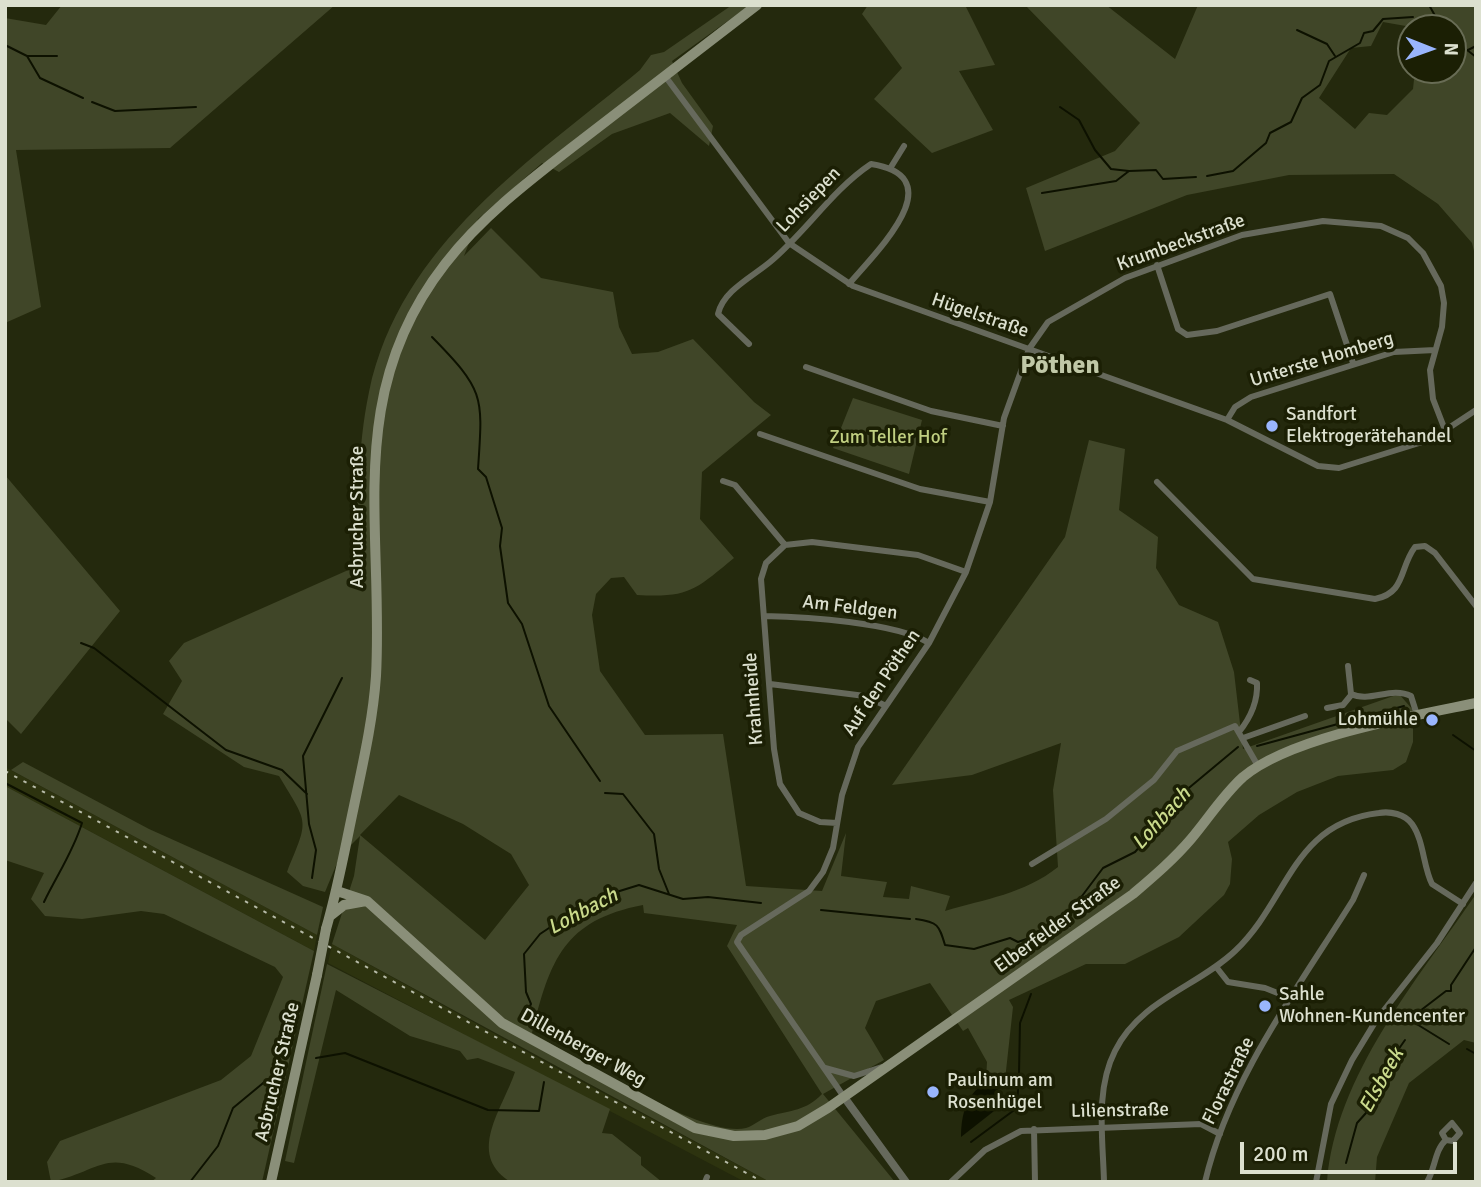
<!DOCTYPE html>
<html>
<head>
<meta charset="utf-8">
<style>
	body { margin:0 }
	#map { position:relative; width:1481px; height:1187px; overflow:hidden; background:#24290d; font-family:Signika,sans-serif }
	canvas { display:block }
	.frame { position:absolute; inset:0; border:7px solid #dce0cf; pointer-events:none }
	.north { position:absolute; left:1397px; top:14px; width:70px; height:70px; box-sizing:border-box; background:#1b1f04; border:2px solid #686c55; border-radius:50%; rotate:91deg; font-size:19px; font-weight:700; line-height:28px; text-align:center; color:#dce0cf }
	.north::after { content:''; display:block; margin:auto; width:24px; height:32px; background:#99b5fd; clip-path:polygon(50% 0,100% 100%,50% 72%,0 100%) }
	.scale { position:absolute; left:1240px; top:1142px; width:217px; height:32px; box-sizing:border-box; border:4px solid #dce0cf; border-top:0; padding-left:9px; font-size:21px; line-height:24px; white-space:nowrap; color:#dce0cf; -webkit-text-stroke:5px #1b1f04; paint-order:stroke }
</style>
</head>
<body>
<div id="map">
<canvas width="1481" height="1187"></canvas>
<div class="frame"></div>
<div class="north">N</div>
<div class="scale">200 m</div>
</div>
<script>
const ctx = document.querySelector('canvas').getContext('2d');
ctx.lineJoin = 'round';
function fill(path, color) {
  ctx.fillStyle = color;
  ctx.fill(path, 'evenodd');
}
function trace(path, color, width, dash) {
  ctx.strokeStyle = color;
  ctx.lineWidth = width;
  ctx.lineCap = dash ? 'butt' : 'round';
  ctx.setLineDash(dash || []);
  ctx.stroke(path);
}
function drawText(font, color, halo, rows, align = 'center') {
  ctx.font = font + ' Signika,sans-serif';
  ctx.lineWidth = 7;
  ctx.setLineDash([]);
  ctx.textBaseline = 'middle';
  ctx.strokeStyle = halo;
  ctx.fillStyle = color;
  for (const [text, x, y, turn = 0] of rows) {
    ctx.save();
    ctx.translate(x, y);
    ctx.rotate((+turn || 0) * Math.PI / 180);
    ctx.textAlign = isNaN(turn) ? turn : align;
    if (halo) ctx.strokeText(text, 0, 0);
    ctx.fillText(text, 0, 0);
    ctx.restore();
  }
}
const built = new Path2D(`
	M5,767L317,935L314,951L5,786Z
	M332,944L562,1071L770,1182H745L328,963Z`);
const green = new Path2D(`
	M62,5H335L170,148L16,150L41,307L5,323V18L46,25Z
	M732,5H750L672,61L682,83L713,126L709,146L670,113L612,134L559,172L542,163L478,219L464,256L491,228L541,278L613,292L619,327L632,354L658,352L693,339L754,402L771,415L702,472L700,519L734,558C695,590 689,598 637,595L624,577L611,578L596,594L592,615L600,671L645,735L723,734L746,886L822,891L846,833L841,876L887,882L883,897L909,899L911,886L950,896L945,911C985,899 1024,894 1058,867L1053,790L1061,743L972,775L892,785L1065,537L1089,440L1125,449L1119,510L1158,537L1156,568L1179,605L1218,622L1234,672L1243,749L1399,694L1413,710V742L1406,762L1393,770L1338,776L1297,792L1259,815L1228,842L1232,859L1230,884L1224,895L1179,937L1125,964H1086L1009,1000L1013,1007L1005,1080L986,1079L987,1062L968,1028L963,1031L930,983L876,1001L865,1028L884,1060L823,1094L895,1182H770L332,944L354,876L360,836L340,856L325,892L303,886L287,872C309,818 309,826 279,776L244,767L163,714L182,681L169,661L184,643L355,567C358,509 357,449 369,392C400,244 532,160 640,70L651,55L664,52ZM399,795L463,824L511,854L529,885L485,940L360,835ZM643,905L644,913L737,925L727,946L822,1094C806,1111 791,1110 770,1116C761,1118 754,1126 746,1128C703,1139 574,1056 532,1033C550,960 564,920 643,905Z
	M868,5H965L995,65L959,71L993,130L932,153L874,99L902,68L862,14Z
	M1025,5H1106L1175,59L1198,5H1476V259L1472,243L1438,204L1394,174L1289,175L1187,195L1045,251L1026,188L1115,151L1140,123ZM1383,22L1417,28H1453V70H1415L1413,89L1387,115L1369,113L1355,129L1319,98L1351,48L1371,46Z
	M853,398L922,420L909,474L833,448Z
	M5,475L120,611L21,734L5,718Z
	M23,762L149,829L323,907L317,935L11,770Z
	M5,786L314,951L262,1182H151L156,1178C107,1146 99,1172 51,1182L47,1162L60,1141L221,1080L251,1056L283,977L275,967L164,914L141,911L82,919L45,916L31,899L44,873L5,860Z
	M1476,894V1043L1464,1040L1409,1083L1377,1157L1375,1182H1327C1335,1076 1418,979 1476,894Z
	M327,964L610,1109L602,1133L612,1134L641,1157V1165L662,1182L509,1181C467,1153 502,1110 515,1072L478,1058L467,1060L460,1051L410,1036L336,990L294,1163L285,1161Z`);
const water = new Path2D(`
	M981,1086L997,1087L1003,1104L961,1137C961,1118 965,1097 981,1086Z`);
const stream = new Path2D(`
	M1429,5L1442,28
	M1297,30L1327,44L1335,56
	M1453,39L1476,57
	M5,45L27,56L40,78L83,98
	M1468,50L1476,46
	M27,56H57
	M92,102L115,111L196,107
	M1060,107L1079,120L1095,150L1111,169L1129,171
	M1207,176L1233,171L1266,143L1270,133L1291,122L1302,98L1320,85L1329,61L1360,43L1364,33L1373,31L1383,19L1413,17
	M1042,193L1116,181L1129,171L1156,170L1163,179L1196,177
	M432,337C485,391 483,396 478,469L486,477L502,528L500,546L508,603L522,624L549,706L600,781
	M81,643L94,648L226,750L282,770L307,794
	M1453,735L1476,751
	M1257,746L1404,706
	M5,783L82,823C73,852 57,875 44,902
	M605,793L623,794L654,834L659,869L669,894
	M312,878L316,850L309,824L303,756L342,678
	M821,910L910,919
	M1070,917V926
	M916,919C938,922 939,925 945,945L974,949L1010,938L1018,942L1058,928L1103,868L1135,852L1177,804L1184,792L1238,747
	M522,1022L531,1004L526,992L524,954L540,934L558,922L610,894L639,885L683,899L708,897L761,903
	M1449,1044L1415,1023L1416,1014L1446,991H1451V985L1476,947
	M1467,1049L1476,1054
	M316,1058L345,1053L488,1110L539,1111L544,1082
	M1019,1073L1020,1023L1031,994
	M971,1142L1017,1108L1018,1089
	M1346,1163L1357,1123L1366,1113L1367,1101L1389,1076L1391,1060L1405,1040
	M190,1182L218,1146L233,1108L268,1079`);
const minor = new Path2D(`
	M665,76L789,243L853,286L1227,420L1318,466L1339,468L1432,439L1476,410
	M891,167L904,146
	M1157,265L1178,329L1187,335L1217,331L1330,294L1353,363
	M749,344L718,314C723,291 752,277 770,262C806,232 832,190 871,164C955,177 875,253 849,284
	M806,367L931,411L1003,426
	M1227,420L1235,407L1251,397L1394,352L1435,350
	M760,434L920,489L990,502
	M723,481L735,485L785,545
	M1157,482L1253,579L1375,599C1406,593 1399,568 1415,547L1425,546L1435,553L1476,606
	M764,616C805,617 895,622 929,643
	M1348,666L1351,694C1370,703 1391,686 1411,696L1417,715
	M770,684L865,696L884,705
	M1327,708L1343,705L1352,694
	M1239,732C1251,717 1258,702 1257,683L1250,680
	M1243,738L1305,716
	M837,823L820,822L799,813L780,784L774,749L761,579L766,563L785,545L812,542L918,555L966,572
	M1032,864L1106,819L1154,780L1177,751L1235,726L1258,766
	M1217,968L1228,982L1265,988L1290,998
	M825,1068L854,1076L882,1067
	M844,1097L737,942L741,935L809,891L823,872L833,848L842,795L858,747L929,643L966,572L990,502L1004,418L1029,349L1048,322L1125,278L1242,235L1323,221L1381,226L1408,238L1423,253L1441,286L1444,303L1442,327L1430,370L1433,399L1445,430
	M1034,1129L1035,1182
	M705,1182L707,1177
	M951,1182L985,1150L1021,1131L1201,1124L1220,1134
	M1104,1182C1103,1139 1095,1090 1115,1051C1140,1000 1197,987 1235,951C1289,900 1292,823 1379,813C1390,811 1405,814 1412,824C1424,841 1423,866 1432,884L1463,904
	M1205,1182C1229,1079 1298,988 1353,900L1364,875
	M1316,1182L1331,1104L1352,1060L1377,1019L1437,943L1476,883
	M1427,1182C1435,1169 1435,1149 1446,1140L1453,1141L1460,1133L1452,1123L1442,1133L1446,1140`);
const tertiary = new Path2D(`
	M844,1097L906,1182`);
const secondary = new Path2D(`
	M337,891L367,901L502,1023L695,1128L734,1136L765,1135L798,1126L828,1108L1133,894C1154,876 1174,859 1191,839C1208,819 1223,795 1243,777C1290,737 1413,716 1476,703
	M330,916L344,905L366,901
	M326,929C338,888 345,848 354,806C363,763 373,720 376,676C384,526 343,395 445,264C483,215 534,177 583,139C641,94 699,50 757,5
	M271,1182L317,975`);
const rail = new Path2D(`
	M5,771L763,1182`);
const secondaryBridge = new Path2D(`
	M317,975L326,929`);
const markers = [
	[1272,426,7,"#99b5fd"],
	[1432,720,7,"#99b5fd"],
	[1265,1006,7,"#99b5fd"],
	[933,1092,7,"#99b5fd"]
];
const streetNames = [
	["Lohsiepen",809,200,-46],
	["Krumbeckstraße",1181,243,-20],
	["Hügelstraße",980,316,19],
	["Unterste Homberg",1322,360,-17],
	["Asbrucher Straße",358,517,-90],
	["Am Feldgen",850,608,7],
	["Auf den Pöthen",882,683,-56],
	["Krahnheide",754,699,-94],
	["Elberfelder Straße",1058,925,-36],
	["Dillenberger Weg",583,1048,29],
	["Asbrucher Straße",278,1072,-77],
	["Florastraße",1229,1081,-64],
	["Lilienstraße",1120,1111,-1]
];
const poiNames = [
	["Sandfort",1286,415],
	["Elektrogerätehandel",1286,437],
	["Lohmühle",1418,720,"right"],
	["Sahle",1279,995],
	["Wohnen-Kundencenter",1279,1017],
	["Paulinum am",947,1081],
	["Rosenhügel",947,1103]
];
const parkNames = [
	["Zum Teller Hof",888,438]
];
const waterNames = [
	["Lohbach",1162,819,-48],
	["Lohbach",583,912,-28],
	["Elsbeek",1382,1081,-61]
];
const districtNames = [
	["Pöthen",1060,366]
];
fill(built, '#2d330f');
fill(green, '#404628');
fill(water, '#0d1100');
trace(stream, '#0d1100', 2);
trace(minor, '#66695c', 6);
trace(tertiary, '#66695c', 8);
trace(secondary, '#8a8f79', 10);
trace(rail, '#b7bba8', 2, [3.5, 7]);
trace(secondaryBridge, '#8a8f79', 10);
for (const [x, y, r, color] of markers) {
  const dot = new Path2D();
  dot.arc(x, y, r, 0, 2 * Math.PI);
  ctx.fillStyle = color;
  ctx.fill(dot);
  trace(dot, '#1b1f04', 2.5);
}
drawText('19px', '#dce0cf', '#1b1f04', streetNames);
drawText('19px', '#dce0cf', '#1b1f04', poiNames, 'left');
drawText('19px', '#c0cf81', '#1b1f04', parkNames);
drawText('italic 21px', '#c9d98b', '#1b1f04', waterNames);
drawText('bold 26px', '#c0c8a7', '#1b1f04', districtNames);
</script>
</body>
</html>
